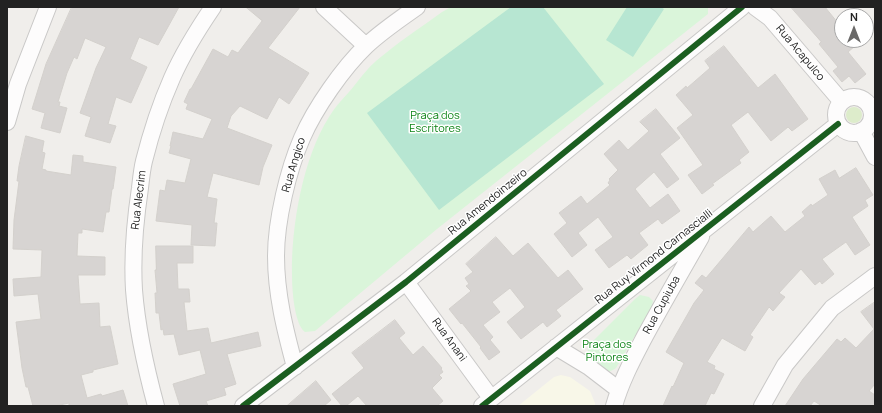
<!DOCTYPE html>
<html>
<head>
<meta charset="utf-8">
<style>
	body { margin:0 }
	#map { position:relative; width:882px; height:413px; overflow:hidden; background:#f0eeeb; font-family:Manrope,sans-serif }
	canvas { display:block }
	.frame { position:absolute; inset:0; border:8px solid #222; pointer-events:none }
	.north { position:absolute; left:834px; top:8px; width:40px; height:40px; box-sizing:border-box; background:#fff; border:1px solid #a7a7a7; border-radius:50%; rotate:0deg; font-size:11px; font-weight:700; line-height:16px; text-align:center; color:#222 }
	.north::after { content:''; display:block; margin:auto; width:14px; height:18px; background:#6a6968; clip-path:polygon(50% 0,100% 100%,50% 72%,0 100%) }
</style>
</head>
<body>
<div id="map">
<canvas width="882" height="413"></canvas>
<div class="frame"></div>
<div class="north">N</div>
</div>
<script>
const ctx = document.querySelector('canvas').getContext('2d');
ctx.lineJoin = 'round';
function fill(path, color) {
  ctx.fillStyle = color;
  ctx.fill(path, 'evenodd');
}
function trace(path, color, width, dash) {
  ctx.strokeStyle = color;
  ctx.lineWidth = width;
  ctx.lineCap = dash ? 'butt' : 'round';
  ctx.setLineDash(dash || []);
  ctx.stroke(path);
}
function drawText(font, color, halo, rows, align = 'center') {
  ctx.font = font + ' Manrope,sans-serif';
  ctx.lineWidth = 3;
  ctx.setLineDash([]);
  ctx.textBaseline = 'middle';
  ctx.strokeStyle = halo;
  ctx.fillStyle = color;
  for (const [text, x, y, turn = 0] of rows) {
    ctx.save();
    ctx.translate(x, y);
    ctx.rotate((+turn || 0) * Math.PI / 180);
    ctx.textAlign = isNaN(turn) ? turn : align;
    if (halo) ctx.strokeText(text, 0, 0);
    ctx.fillText(text, 0, 0);
    ctx.restore();
  }
}
const education = new Path2D(`
	M561,375L570,377L590,391L595,403V406H518L554,377Z`);
const grass = new Path2D(`
	M846 115a8 8 0 1 1 16 0a8 8 0 1 1-16 0Z`);
const park = new Path2D(`
	M451,7H708V14L437,229L315,331L305,332C294,324 292,288 292,275C291,226 303,158 329,117C336,105 346,96 354,86C361,77 368,68 376,61C397,43 420,28 442,12Z
	M640,295L649,297L653,301L652,307L616,368C613,370 610,372 606,371C599,370 586,357 588,349C588,347 590,345 591,343L635,299Z`);
const pitch = new Path2D(`
	M511,7H543L604,84L439,210L367,113Z
	M627,7H661L664,9L633,57L606,40Z`);
const building = new Path2D(`
	M72,7H179L158,45L139,37L130,59L147,67L131,103L116,97L108,124L116,126L110,143L85,136L91,117L80,113L96,68L106,47L85,38L77,59L74,57L67,73L58,102H60L59,106L67,108L60,133L41,128L45,113L32,109L46,64Z
	M246,7H300L268,48L309,73L289,104L279,97L267,119L240,106L231,116L227,128L272,145L263,167L259,185L213,173L207,197L217,199L214,223H217L215,246L191,245L192,225L156,221L160,190L165,191L167,180L185,183L191,159L169,153L171,146H170L173,132L203,139L212,119L186,109L188,104L184,102L190,89H191L213,49L228,57L232,50L238,53L262,21Z
	M791,7H825L842,28V40H862L848,52L866,74L855,83L849,76L842,82L833,71L838,67L819,44L821,42Z
	M724,46L758,88L775,74L808,119L792,131L788,127L771,141L748,112L731,125L749,152L739,160L741,163L712,184L714,185L702,194L688,175L703,165L677,128L693,115L676,95L686,86L687,88L710,68L705,61Z
	M656,109L680,138L660,154L679,179L667,188L654,172L635,189L650,208L668,194L680,211L662,224L658,219L639,233L648,245L631,259L627,255L609,268L595,250L613,237L598,217L578,233L587,245L572,257L554,234L567,223L559,213L581,196L587,204L610,185L608,183L610,180L609,179L618,170L604,154L619,140L628,150L649,131L640,122Z
	M26,136L44,141L42,152L45,153L42,169L46,170V171L71,175L73,155L83,156V162L116,167L113,189H112L109,212H106L103,232L82,229V233H78L77,256L105,257V275H78L80,304L99,303L100,327L110,326L118,364L93,370V372L81,375L87,398L101,394L102,396L123,390L128,406H69V403L55,406H33L28,387H26L22,368L16,322L41,319L38,294L14,296L13,279L41,277L42,250L13,249L14,220L19,181H17L19,166Z
	M856,168L873,195L865,200L868,206L852,217L870,245L855,255L846,242L822,259L834,274L822,284L820,281L815,285L801,269L779,293L785,297L773,311L769,307L750,335L753,337L745,351L722,338L707,362L715,366L714,369L724,374L714,394L711,393L705,406H663L672,386L673,387L684,363L666,352L694,303L704,290L695,283L702,275L706,278L749,227L753,232L771,216L785,232L805,216L802,212L811,204L812,206L828,195L819,179L835,170L839,178Z
	M496,237L513,256L528,243L558,278L568,270L583,289L556,310L561,316L547,327L543,322L521,339L507,322L525,307L510,288L492,302L500,312L483,325L493,337L490,340L500,352L489,360L480,348L481,347L462,323L461,324L449,309L471,291L466,286L469,284L465,278L473,272L466,264Z
	M156,246H193V263H177L178,289H189L190,302H184L187,331L208,328L211,343L258,332L261,346L227,354L236,384L224,388L226,395L206,401L208,406H180L173,384L206,374L200,350L179,355L174,334L164,335L163,329L161,330L159,313H156L155,293H157L155,270H156Z
	M875,302V384L869,391L875,395V406H822L814,401L810,406H785L803,379L837,339L841,342L845,338L856,348L874,329L861,312Z
	M395,320L405,333L399,338L413,355L423,346L442,368L441,369L443,372L439,375L442,378L432,388L443,401L437,406H367L358,396L346,406H342L332,394L364,368L352,353Z
	M316,381L331,400L324,406H287Z`);
const minor = new Path2D(`
	M324,7L366,46
	M755,7L770,18L842,102
	M836 115a18 18 0 1 1 36 0a18 18 0 1 1-36 0Z
	M7,122L18,84L48,7
	M861,131L875,157
	M406,282L491,398
	M556,347L589,367L619,390
	M295,367C285,330 276,294 276,256C276,221 288,170 302,138C315,108 343,68 366,46C382,31 400,19 417,7
	M156,406C146,369 137,329 134,290C132,256 135,221 140,188C141,179 142,169 144,161C151,133 161,103 172,78C183,53 198,29 213,7
	M243,406L406,282L742,7
	M482,406L838,124
	M614,406C621,381 633,359 645,336C663,303 682,270 701,237
	M762,406L785,365L832,308L875,276`);
const cycleway = new Path2D(`
	M243,406L406,282L742,7
	M482,406L838,124`);
const streetNames = [
	["Rua Acapulco",800,53,50],
	["Rua Angico",294,165,-73],
	["Rua Alecrim",139,200,-83],
	["Rua Amendoinzeiro",488,202,-39],
	["Rua Ruy Virmond Carnascialli",654,257,-38],
	["Rua Cupiuba",662,305,-61],
	["Rua Anani",449,340,54]
];
const parkNames = [
	["Praça dos",435,116],
	["Escritores",435,129],
	["Praça dos",607,345],
	["Pintores",607,358]
];
fill(education, '#f8f7e8');
fill(grass, '#ddeccb');
fill(park, '#daf5da');
fill(pitch, '#b7e6d2');
fill(building, '#d7d4d2');
trace(building, '#d3d0cc', 1);
trace(minor, '#c9c8c7', 18);
trace(minor, '#fdfcfc', 16);
trace(cycleway, '#1b5e20', 6);
drawText('11px', '#222', '#fff', streetNames);
drawText('11px', '#0c8416', '#fff', parkNames);
</script>
</body>
</html>
